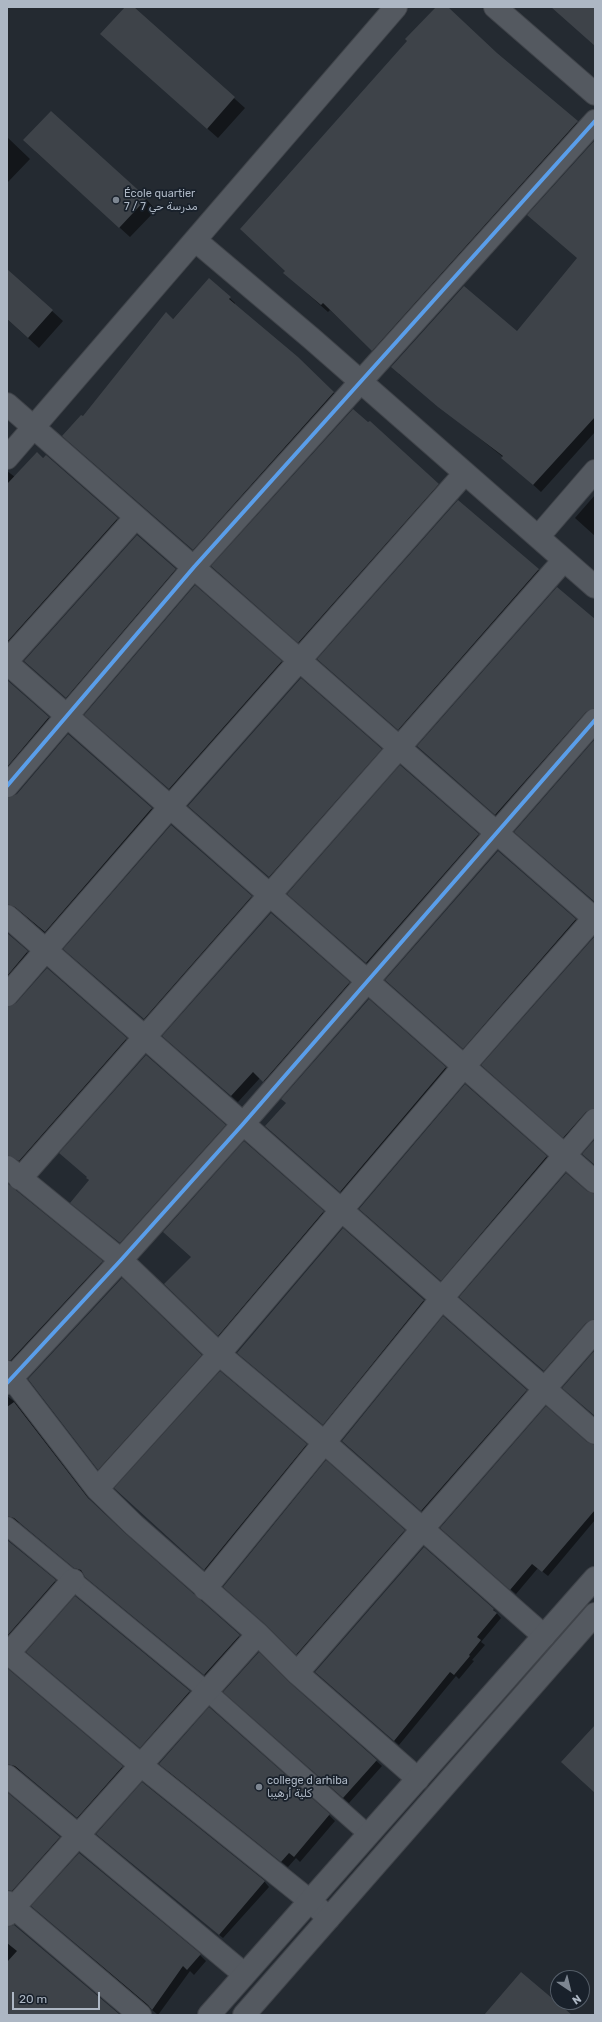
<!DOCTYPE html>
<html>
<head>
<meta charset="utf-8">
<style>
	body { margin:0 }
	#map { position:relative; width:602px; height:2022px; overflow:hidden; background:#242a31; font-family:Rubik,sans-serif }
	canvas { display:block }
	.frame { position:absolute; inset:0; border:8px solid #adb7c4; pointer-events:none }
	.north { position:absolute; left:550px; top:1970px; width:40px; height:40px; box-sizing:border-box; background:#19212b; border:1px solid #545d68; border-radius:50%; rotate:145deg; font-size:11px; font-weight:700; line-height:16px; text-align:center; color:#adb7c4 }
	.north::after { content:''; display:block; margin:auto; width:14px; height:18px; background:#7d8691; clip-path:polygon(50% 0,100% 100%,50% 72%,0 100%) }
	.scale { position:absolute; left:12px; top:1992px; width:88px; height:18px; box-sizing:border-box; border:2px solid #adb7c4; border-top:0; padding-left:5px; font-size:12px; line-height:14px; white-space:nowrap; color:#adb7c4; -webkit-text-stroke:3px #19212b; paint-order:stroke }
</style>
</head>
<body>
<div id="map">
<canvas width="602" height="2022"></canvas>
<div class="frame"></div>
<div class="north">N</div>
<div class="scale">20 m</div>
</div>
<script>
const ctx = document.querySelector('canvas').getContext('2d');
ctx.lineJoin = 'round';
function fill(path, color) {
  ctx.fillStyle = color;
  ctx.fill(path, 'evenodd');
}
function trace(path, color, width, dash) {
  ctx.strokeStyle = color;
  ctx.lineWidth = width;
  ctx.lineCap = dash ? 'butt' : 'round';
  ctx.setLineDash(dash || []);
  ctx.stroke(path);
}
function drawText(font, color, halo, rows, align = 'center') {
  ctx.font = font + ' Rubik,"Noto Naskh Arabic",sans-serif';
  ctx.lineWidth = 3.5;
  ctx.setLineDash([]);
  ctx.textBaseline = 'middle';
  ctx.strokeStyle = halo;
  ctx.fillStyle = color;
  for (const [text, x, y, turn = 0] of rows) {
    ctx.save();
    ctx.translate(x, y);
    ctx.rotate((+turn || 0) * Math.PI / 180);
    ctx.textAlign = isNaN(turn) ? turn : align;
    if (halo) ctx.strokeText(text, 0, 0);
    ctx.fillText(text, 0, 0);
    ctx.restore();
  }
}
const shadow = new Path2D(`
	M126,7H132L245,108L218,138L112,44Z
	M437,7H447L496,54L584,129L379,357L330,310L328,312L291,279Z
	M7,137L30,159L7,183Z
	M595,141V432L541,492L503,457L399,374L517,333L578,259Z
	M35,151L146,199L156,210L130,237Z
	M7,270L63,321L39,348L7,319Z
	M209,279L235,303L234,305L297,358L338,397L198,554L69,441L83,418Z
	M46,456L123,525L7,654V471L15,477Z
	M438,484L444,490L305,648L218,572Z
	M595,495V536L575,518Z
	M458,501L544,575L404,734L324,664Z
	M175,569L180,574L71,702L30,666Z
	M195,587L286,666L174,793L90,719Z
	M595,620V714L501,820L423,751Z
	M7,681L55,724L7,779Z
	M68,735L158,815L51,938L17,909L7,911V840Z
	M381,749L385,754L274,881L194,810Z
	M400,767L483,839L371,967L293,898Z
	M171,826L256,901L149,1023L69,953Z
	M498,852L580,924L467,1052L390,984Z
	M271,914L355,989L270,1087L260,1078L238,1102L170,1042Z
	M7,934L33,958L7,988Z
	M595,939V1114L569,1142L488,1070Z
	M47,969L132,1045L26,1166L16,1160L7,1162V1008H12Z
	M369,1000L451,1073L346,1196L271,1131L287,1103Z
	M465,1085L553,1163L447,1286L366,1215Z
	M225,1126L229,1129L124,1246L76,1207L90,1181L87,1178Z
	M244,1143L328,1217L223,1340L165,1284L192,1257Z
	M7,1185L108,1268L7,1367Z
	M592,1195H595V1325L549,1375L466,1302Z
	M343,1229L429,1306L329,1429L244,1358Z
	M122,1279L206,1360L103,1474L99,1469Z
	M526,1391L533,1397L429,1517L350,1448Z
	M7,1396L15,1402L93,1504L125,1535L245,1642L211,1680L21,1523L10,1521L7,1524Z
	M587,1443L595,1446V1520L548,1576L538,1568L516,1594L446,1533Z
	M306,1445L311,1450L210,1574L121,1493Z
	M404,1531L408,1535L301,1658L272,1629Z
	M7,1541L61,1587L7,1647Z
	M76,1598L195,1697L146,1752L33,1657Z
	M493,1609L501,1618L481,1642L485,1645L472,1660L474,1661L459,1679L456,1676L399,1745L320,1676Z
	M7,1670L128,1773L83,1823L22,1772L15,1769L7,1771Z
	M288,1683L382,1766L349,1803L230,1697Z
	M166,1770L329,1815L335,1821L300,1862L296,1858L288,1867Z
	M7,1794L65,1843L18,1896L7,1897Z
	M103,1839L264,1881L269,1887L223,1938Z
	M39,1912L200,1955L206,1961L194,1975L190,1971L158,2015Z
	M14,1926L119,2015H7V1927Z`);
const building = new Path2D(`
	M125,7H134L235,97L207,129L100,34Z
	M436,7H448L497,53L578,121L372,351L323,303L321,305L283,273L285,271L240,229L407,41L405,39Z
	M551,7H595V46Z
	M51,111L147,198L119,228L23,140Z
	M595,140V417L533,485L501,458L503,456L438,407L391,367L464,286L517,331L577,258L527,215Z
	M7,269L53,310L28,338L7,319Z
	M209,278L231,297L229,299L298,357L334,392L193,550L62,436L81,415L83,416L166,312L173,319Z
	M353,409L368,422L370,421L439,484L298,643L211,566Z
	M37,452L43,458L46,455L118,518L7,642V484Z
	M458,500L539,569L398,730L317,659Z
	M137,535L176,569L66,698L24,661Z
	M195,585L282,661L169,789L84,715Z
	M557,587L595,619V708L586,712L495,815L417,746Z
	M301,678L382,749L269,877L188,806Z
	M7,680L49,717L7,767Z
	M68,734L152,808L45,932L15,907L7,904V798L17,794Z
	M595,739V902L514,832Z
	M400,765L479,834L366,963L287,894Z
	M171,825L252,896L144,1019L63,949Z
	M498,851L576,919L463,1049L385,980Z
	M271,913L350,982L263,1082L253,1072L231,1096L162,1036Z
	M7,933L28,951L7,976Z
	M595,936V1108L586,1112L563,1138L481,1065Z
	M47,968L127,1038L19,1161L7,1155V1007L16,1003Z
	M369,999L446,1067L340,1192L265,1126L286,1103L281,1099Z
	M146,1055L226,1125L120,1243L70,1203L89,1180L86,1178L87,1177L59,1153Z
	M465,1084L547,1156L441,1281L359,1209Z
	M595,1139V1165L582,1154Z
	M244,1141L324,1211L218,1336L164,1284L191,1257L163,1232Z
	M566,1173L587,1191L595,1194V1319L586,1323L544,1371L459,1297Z
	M7,1183L103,1261L11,1360H7Z
	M343,1228L424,1300L323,1425L237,1353Z
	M122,1278L202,1355L98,1470L28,1379Z
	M443,1316L527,1390L421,1511L342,1441Z
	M595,1350V1416L562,1388Z
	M220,1371L307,1444L204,1570L114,1488Z
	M14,1402L88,1498L126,1534L240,1635L204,1675L85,1577L81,1570L74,1568L14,1518L7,1516V1407Z
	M546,1406L587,1442L595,1445V1510L542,1572L532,1564L510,1590L440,1528Z
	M326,1460L405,1530L296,1655L266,1625L223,1587Z
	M7,1540L56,1580L7,1636Z
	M424,1547L494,1609L493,1610L497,1613L477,1637L481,1640L469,1655L470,1656L454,1675L450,1672L394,1741L315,1672Z
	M75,1596L190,1691L140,1748L26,1652Z
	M259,1652L289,1682L377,1760L343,1798L223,1692Z
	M7,1668L123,1766L77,1818L15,1766L7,1764Z
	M209,1707L330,1814L294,1857L289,1853L281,1862L159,1764Z
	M595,1725V1793L561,1762Z
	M142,1782L265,1881L219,1935L96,1834Z
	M7,1792L60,1837L12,1891L7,1890Z
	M79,1853L201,1954L187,1970L183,1966L152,2010L148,2005L31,1906Z
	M14,1925L119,2014L118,2015H7V1962L17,1951L7,1943V1927Z
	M521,1972L572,2015H484Z`);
const service = new Path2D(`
	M7,1526L208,1692L369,1835`);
const minor = new Path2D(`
	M495,7L595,94
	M195,240L311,338L595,587
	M7,404L595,919
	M7,458L396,7
	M538,537L595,471
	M7,661L136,517
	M7,663L595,1182
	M7,786L194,567L595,121
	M7,916L595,1433
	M7,995L170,807L465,473
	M7,1167L121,1260L219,1354L325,1443L544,1636
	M20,1179L564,560
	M7,1372L97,1489L134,1525L258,1634L297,1673L418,1779
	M7,1383L121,1260L243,1124L595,720
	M97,1489L219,1354L464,1066L595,917
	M205,1589L442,1298L595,1120
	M7,1652L142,1766L310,1901L329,1918
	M7,1655L73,1580
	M297,1673L595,1331
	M7,1776L244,1974
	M7,1902L140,2015
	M7,1915L258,1634`);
const tertiary = new Path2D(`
	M209,2015L595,1578
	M244,2015L595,1614`);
const cycleway = new Path2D(`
	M7,786L194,567L595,121
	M7,1383L121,1260L243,1124L595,720`);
const markers = [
	[116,200,4,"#7d8691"],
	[259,1787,4,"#7d8691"]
];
const poiNames = [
	["École quartier",124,194],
	["7 / مدرسة حي 7",124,207],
	["college d arhiba",267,1781],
	["كلية أرهيبا",267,1794]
];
fill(shadow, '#0007');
fill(building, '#3e4349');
trace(service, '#40444a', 20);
trace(minor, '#40444a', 24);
trace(tertiary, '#40444a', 24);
trace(service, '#545960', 18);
trace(minor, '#545960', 22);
trace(tertiary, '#545960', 22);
trace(cycleway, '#5a9eea', 4);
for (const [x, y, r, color] of markers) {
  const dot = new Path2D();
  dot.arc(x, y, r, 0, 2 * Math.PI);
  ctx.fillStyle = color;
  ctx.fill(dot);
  trace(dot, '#19212b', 1.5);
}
drawText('11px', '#adb7c4', '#19212b', poiNames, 'left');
</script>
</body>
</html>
